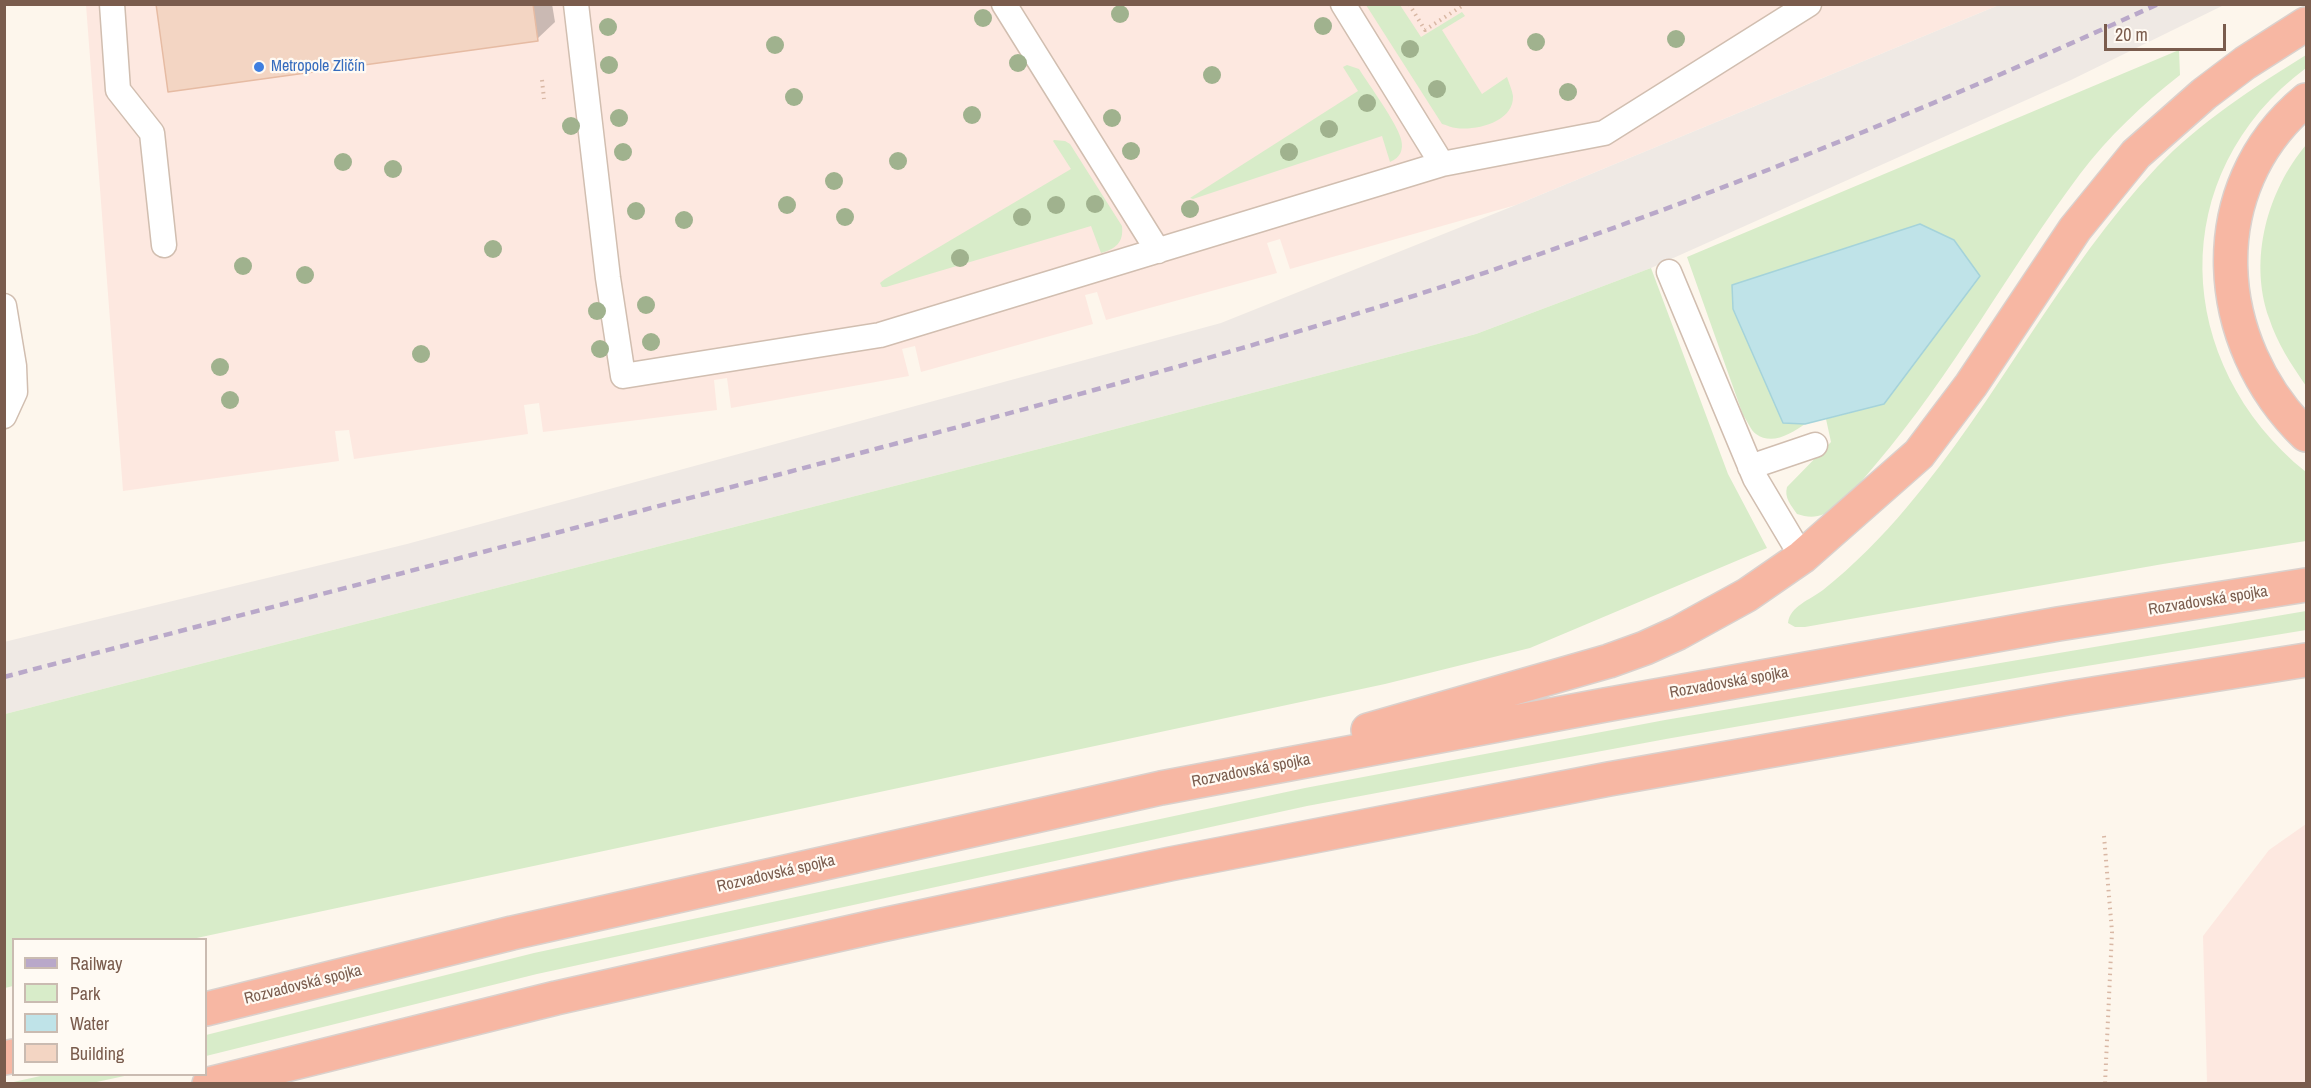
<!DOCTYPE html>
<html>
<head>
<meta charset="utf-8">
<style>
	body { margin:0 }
	#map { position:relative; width:2311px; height:1088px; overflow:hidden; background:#fdf6ec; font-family:"Archivo Narrow",sans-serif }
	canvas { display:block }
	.frame { position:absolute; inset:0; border:6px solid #7a5c4d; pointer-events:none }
	.legend { position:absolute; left:12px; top:938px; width:195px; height:138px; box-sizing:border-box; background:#fffaf3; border:2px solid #cabbb1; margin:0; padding:8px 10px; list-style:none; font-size:18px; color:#7a5c4d }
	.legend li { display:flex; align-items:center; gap:12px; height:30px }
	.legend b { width:30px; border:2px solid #cabbb1 }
	.scale { position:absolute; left:2104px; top:24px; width:122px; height:27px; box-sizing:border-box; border:3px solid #7a5c4d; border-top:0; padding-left:8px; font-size:18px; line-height:21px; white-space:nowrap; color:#7a5c4d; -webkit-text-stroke:4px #fffaf3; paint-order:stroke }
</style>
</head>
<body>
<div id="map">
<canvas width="2311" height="1088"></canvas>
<div class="frame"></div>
<ul class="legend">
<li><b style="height:8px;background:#b9a8c9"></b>Railway</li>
<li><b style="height:16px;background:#d8ecc9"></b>Park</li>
<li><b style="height:16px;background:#bfe3e8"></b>Water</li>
<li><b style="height:16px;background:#f3d5c3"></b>Building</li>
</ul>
<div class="scale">20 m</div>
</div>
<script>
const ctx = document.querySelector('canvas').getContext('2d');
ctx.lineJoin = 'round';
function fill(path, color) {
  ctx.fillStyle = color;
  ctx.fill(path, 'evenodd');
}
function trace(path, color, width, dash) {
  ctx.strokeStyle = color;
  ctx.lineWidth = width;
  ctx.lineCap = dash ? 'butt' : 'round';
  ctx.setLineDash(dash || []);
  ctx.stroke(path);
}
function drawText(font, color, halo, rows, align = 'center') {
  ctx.font = font + ' "Archivo Narrow",sans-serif';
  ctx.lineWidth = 4.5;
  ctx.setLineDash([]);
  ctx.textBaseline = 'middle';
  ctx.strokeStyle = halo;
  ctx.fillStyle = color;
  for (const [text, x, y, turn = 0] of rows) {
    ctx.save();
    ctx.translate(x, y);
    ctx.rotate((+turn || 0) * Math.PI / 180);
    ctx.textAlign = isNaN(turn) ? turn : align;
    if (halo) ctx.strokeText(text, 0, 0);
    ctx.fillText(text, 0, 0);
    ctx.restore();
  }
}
const commercial = new Path2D(`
	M86,5H1999L1516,205L1290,269L1280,239L1267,243L1277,273L1106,320L1097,292L1085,295L1093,324L921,372L915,346L902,349L909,376L731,408L727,378L714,380L717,410L543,432L539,403L524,405L528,434L354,459L349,430L335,431L339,461L123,491Z
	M2306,824V1083H2207L2203,936L2269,850Z`);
const industrial = new Path2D(`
	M1999,5H2224L2071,80L1651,268L1476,334L1062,443L5,714L4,642L407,544L1221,323L1516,205Z`);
const green = new Path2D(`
	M1366,5H1400L1421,37L1462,12L1465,16L1442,30L1482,94L1507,77C1509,83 1512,90 1513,96C1514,122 1476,131 1456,128C1452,128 1447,125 1442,124Z
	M2179,50L2180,75C2143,104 2109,136 2080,174C2009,269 1953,374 1876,464C1860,482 1846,504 1824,514C1815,518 1806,517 1797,514C1791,505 1784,498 1787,487L1831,442L1826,419L1884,404L1783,422L1805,424C1792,433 1772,446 1756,434C1751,431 1747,420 1743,415L1687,257Z
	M2306,55V68C2164,174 2172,364 2306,472V541L2163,564L1805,627H1795L1788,623C1790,606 1810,600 1823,590C1853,566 1882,537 1907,507C1998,400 2060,270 2157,167C2200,122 2253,88 2306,55Z
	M1347,65L1359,69C1369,85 1397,123 1401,139C1404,150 1400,158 1390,162L1382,136L1193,199L1190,198L1358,91L1343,67Z
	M1054,140L1065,141L1070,144L1122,226C1124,243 1115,249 1101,253L1091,226L886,287H882L880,283L885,279L1071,169L1053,141Z
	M2306,145V386C2291,364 2277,343 2269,318C2248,259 2268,190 2306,145Z
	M1651,268L1728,474L1767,548L1530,648L1385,684L192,939L14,940L13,986L5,988V714L1062,443L1476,334Z
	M2306,611V630L2044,673L1666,739L1307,806L537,974L206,1056V1035L534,953L1305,788L1665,720Z
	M45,1075L46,1074L129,1075L92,1083H9Z`);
const water = new Path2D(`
	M1920,224L1954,240L1980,276L1884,404L1805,424L1783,423L1733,309L1732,285Z`);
const shadow = new Path2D(`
	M157,4H552L555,22L537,39Z`);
const building = new Path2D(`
	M156,4H533L538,41L168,92Z`);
const path = new Path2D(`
	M1409,4L1425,30L1465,4
	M542,80L544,99
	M2104,836L2112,932L2105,1084`);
const lane = new Path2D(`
	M112,4L118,90L152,133L164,245
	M576,4L608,278L623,376L880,335L1442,164L1604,133L1809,4
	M1004,4L1158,251
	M1343,4L1442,164
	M1669,272L1755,478L1802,557
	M4,306L14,366L15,392L4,416
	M1750,467L1815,445`);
const highway = new Path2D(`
	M2306,100C2200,188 2211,343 2306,435
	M1368,730L1609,661L1645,648L1678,633L1747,595L1802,557L1919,454L1971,385L2075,229L2136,154L2204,94L2245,63L2306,24
	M206,1009L512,933L1161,788L1605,705L2058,624L2306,585
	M4,1058L14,1056
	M209,1084L556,998L882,925L1170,864L1609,779L2068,698L2306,660`);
const rail = new Path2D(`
	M4,677C257,611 510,545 762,479C1000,416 1238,354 1472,277C1706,199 1934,107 2158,4`);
const trees = [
	[1120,14],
	[983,18],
	[1323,26],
	[608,27],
	[1676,39],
	[1536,42],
	[775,45],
	[1410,49],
	[1018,63],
	[609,65],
	[1212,75],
	[1437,89],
	[1568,92],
	[794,97],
	[1367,103],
	[972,115],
	[619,118],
	[1112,118],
	[571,126],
	[1329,129],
	[1131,151],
	[623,152],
	[1289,152],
	[898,161],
	[343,162],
	[393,169],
	[834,181],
	[1095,204],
	[787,205],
	[1056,205],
	[1190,209],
	[636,211],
	[845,217],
	[1022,217],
	[684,220],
	[493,249],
	[960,258],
	[243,266],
	[305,275],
	[646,305],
	[597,311],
	[651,342],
	[600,349],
	[421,354],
	[220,367],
	[230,400]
];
const markers = [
	[259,67,6,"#3f7fe0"]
];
const shopNames = [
	["Metropole Zličín",271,67]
];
const streetNames = [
	["Rozvadovská spojka",2208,601,-9],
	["Rozvadovská spojka",1729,683,-10],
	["Rozvadovská spojka",1251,771,-11],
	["Rozvadovská spojka",776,874,-13],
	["Rozvadovská spojka",303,985,-14]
];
fill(commercial, '#fde8e0');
fill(industrial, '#efe9e4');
fill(green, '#d8ecc9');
fill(water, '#bfe3e8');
trace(water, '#a5d3da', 1.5);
fill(shadow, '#0003');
fill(building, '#f3d5c3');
trace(building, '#e6bba3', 1.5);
trace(lane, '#d1beb0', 27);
trace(highway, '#dad1cd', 36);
trace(path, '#d9b8a5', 4, [1.5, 4.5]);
trace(lane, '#fff', 24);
trace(highway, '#f7b7a3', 33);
trace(rail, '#b9a8c9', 4.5, [9, 6]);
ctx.fillStyle = '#a0b28e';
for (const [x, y] of trees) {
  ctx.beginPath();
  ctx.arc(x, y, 9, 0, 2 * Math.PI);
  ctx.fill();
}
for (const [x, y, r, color] of markers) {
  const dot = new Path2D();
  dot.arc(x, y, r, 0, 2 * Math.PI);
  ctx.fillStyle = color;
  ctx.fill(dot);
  trace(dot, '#fffaf3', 2);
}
drawText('16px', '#366cbe', '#fffaf3', shopNames, 'left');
drawText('16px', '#7a5c4d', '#fffaf3', streetNames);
</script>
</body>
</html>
